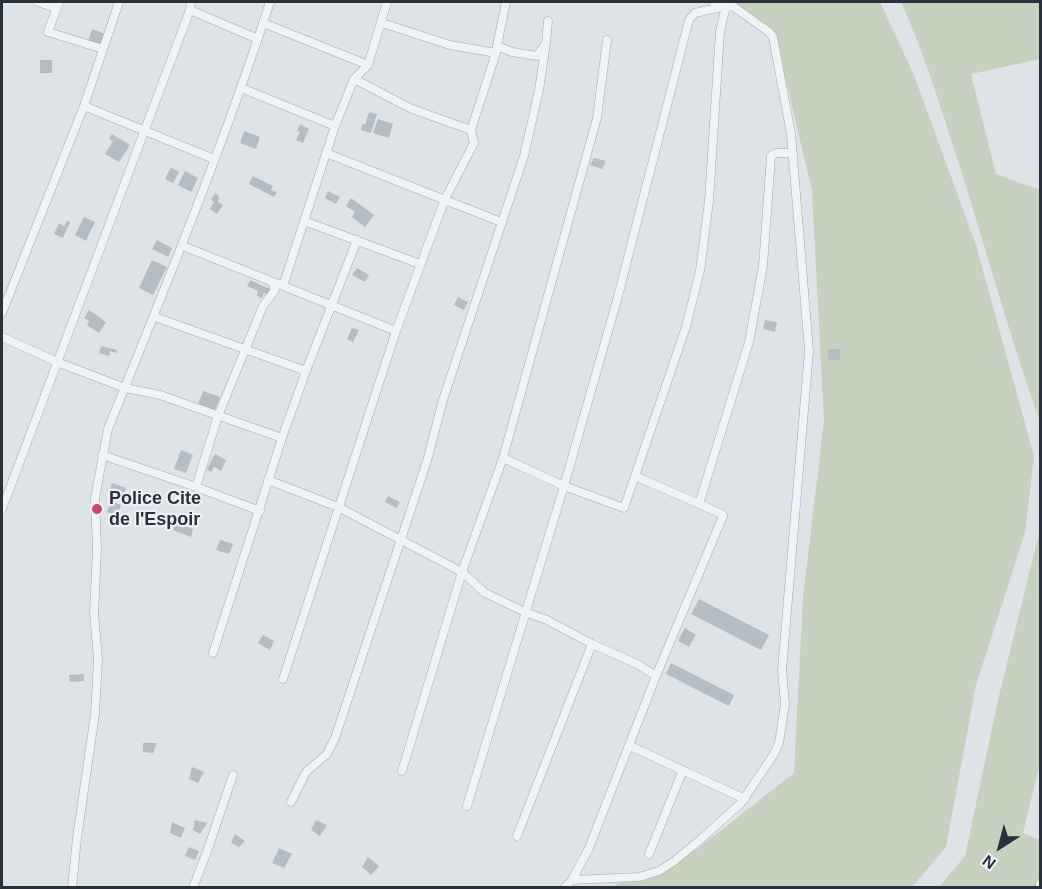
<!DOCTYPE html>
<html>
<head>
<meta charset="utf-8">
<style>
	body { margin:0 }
	#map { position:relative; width:1042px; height:889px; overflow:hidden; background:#dee3e7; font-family:Helvetica,sans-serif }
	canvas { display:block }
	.frame { position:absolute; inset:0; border:3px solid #28323d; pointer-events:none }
	.north { position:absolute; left:970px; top:817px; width:60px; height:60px; -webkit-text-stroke:4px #edf1f5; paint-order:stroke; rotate:216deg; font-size:16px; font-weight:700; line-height:24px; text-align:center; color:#28323d }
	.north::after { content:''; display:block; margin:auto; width:21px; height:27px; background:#28323d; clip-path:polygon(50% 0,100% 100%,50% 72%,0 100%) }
</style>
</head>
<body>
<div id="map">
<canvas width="1042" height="889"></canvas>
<div class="frame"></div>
<div class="north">N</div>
</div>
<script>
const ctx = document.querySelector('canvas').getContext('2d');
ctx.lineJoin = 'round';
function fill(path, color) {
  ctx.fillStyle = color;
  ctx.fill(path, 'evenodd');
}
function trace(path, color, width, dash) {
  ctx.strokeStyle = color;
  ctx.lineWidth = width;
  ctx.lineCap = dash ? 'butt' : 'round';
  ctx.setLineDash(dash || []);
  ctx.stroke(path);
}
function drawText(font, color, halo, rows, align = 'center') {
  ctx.font = font + ' Helvetica,sans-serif';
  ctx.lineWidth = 4.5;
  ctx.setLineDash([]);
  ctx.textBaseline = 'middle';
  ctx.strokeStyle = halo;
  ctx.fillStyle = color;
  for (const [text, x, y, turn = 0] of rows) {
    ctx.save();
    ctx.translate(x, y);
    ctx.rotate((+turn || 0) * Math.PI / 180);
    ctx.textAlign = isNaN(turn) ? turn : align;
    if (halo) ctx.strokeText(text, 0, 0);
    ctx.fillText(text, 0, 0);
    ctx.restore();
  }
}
const green = new Path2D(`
	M729,2H880L914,75L976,245L1034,456L1025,533L976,685L946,847L912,887L609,888L696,850L794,773L803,597L824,421L812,191L775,34Z
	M901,2H1040V59L971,74L996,174L1040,190V422C1006,326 980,227 948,130C934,87 920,43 901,2Z
	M1040,529V763L1023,833L1040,840V887L938,888L965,856L998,700Z`);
const building = new Path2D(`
	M92,29L106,34L102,46L88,41Z
	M40,60H52V73H40Z
	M369,112L377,114L371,133L361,130L362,124L365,125Z
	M378,119L393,124L389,138L373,133Z
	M300,124L309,129L303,143L296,140L300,132L297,131Z
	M244,131L260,137L256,149L240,143Z
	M112,134L130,145L119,162L105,154L113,141L109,139Z
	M594,158L606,161L602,169L590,165Z
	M171,167L179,172L173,183L165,179Z
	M185,171L198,178L191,192L178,185Z
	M253,176L273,186L271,190L277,192L274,197L249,184Z
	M328,191L340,197L336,204L325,198Z
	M215,193L219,196L218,202L223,205L217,214L210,209L214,202L211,200Z
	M351,198L374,215L365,227L352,217L355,212L346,206Z
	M84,217L95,222L86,241L75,235Z
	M67,221L70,222L63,238L54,234L59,223L64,226Z
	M157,240L172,248L168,257L152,249Z
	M152,260L167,267L153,295L139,288Z
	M357,268L369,275L365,282L352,275Z
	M250,280L272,290L269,296L264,293L262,298L257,296L258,291L247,286Z
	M458,297L468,302L464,310L454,305Z
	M89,310L106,322L99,333L87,325L89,321L84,318Z
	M765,320L777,322L775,332L763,329Z
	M352,328L359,330L353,342L347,339Z
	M101,346L117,350L116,353L110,351L109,356L99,353Z
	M828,349H840V360H828Z
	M203,391L220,397L215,410L198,404Z
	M181,450L193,455L186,473L174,469Z
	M215,454L226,460L221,471L214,467L211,472L207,469Z
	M112,483L126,488L123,497L109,492Z
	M140,494L152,497L150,505L138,501Z
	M388,496L400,502L396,508L385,502Z
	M111,501L121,505L117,516L107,512Z
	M152,513L162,516L160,525L150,521Z
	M176,523L193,529L191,537L173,530Z
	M220,540L233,544L229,554L216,550Z
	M699,599L769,635L761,650L691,614Z
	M685,628L696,635L689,647L678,641Z
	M263,635L274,641L270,650L258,643Z
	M671,663L734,695L729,706L666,674Z
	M84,674V681L70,682L69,675Z
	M143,743H157L153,753L143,752Z
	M192,767L204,772L198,783L189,779Z
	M195,820L207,823L200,834L193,830Z
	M316,820L327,825L320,836L311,830Z
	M172,822L185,828L181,838L170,833Z
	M235,834L245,841L239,847L231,843Z
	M189,847L199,851L195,860L185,856Z
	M279,848L292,854L284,868L272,863Z
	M368,857L379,866L371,875L362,867Z`);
const minor = new Path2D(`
	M38,2L56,8
	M59,2L48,32L103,49
	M191,2L190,10L258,39
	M263,23L368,65
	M382,23L450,45L496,53L497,46L512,52L537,56L546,43L548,21
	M497,46L506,2
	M354,79L412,109L471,130
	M241,88L335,126
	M84,106L214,159
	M326,153L501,222
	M304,221L420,264
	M183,246L396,331
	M283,286L335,126L354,79L368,65L387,2
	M2,313L84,106L119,2
	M155,317L306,371
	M2,337L57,362L125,388L160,395L282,438
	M102,455L196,487L260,511
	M268,480L338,507L462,572L485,593L525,612L547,620L592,644L637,664L656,676
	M196,487L218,416L263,306L275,290L272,282
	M699,504L749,342L763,266L771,156L776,153H793
	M2,509L190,10
	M213,653L282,438L306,371L357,240
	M283,679L396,331L445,199L474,143L471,130L496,53
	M630,746L745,799
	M402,771L462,572L503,458L597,118L607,40
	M291,802L306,772L327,754L335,738L427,461L443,400L524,156L539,90L546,43
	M467,806L564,486L617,300L689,20L695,13L726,6L720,32L709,201L700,271L686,327L624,508L564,486L503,458
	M517,836L592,644
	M649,854L683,770
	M572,880L589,848L656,676L723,516L722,514L635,476
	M72,888L77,838L95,714L98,659L94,613L97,549L95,498L108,429C165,288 223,147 270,2
	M193,888L209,846L233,775
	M564,888L572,880L639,877L659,871L673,862L700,840L741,803L774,754L779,743L785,704L782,670L809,351L791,134L773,37L769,32L734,7L714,2
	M1040,888V884`);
const markers = [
	[97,509,6,"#c9466c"]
];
const poiNames = [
	["Police Cite",109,499],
	["de l'Espoir",109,520]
];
fill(green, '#c6d1bf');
fill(building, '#b5bdc4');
trace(minor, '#a4aab1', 9);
trace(minor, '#f0f3f5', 8);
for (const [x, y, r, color] of markers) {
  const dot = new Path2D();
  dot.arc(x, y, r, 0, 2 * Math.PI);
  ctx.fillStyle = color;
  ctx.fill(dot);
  trace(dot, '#edf1f5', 2);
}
drawText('bold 18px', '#28323d', '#edf1f5', poiNames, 'left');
</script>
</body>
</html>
